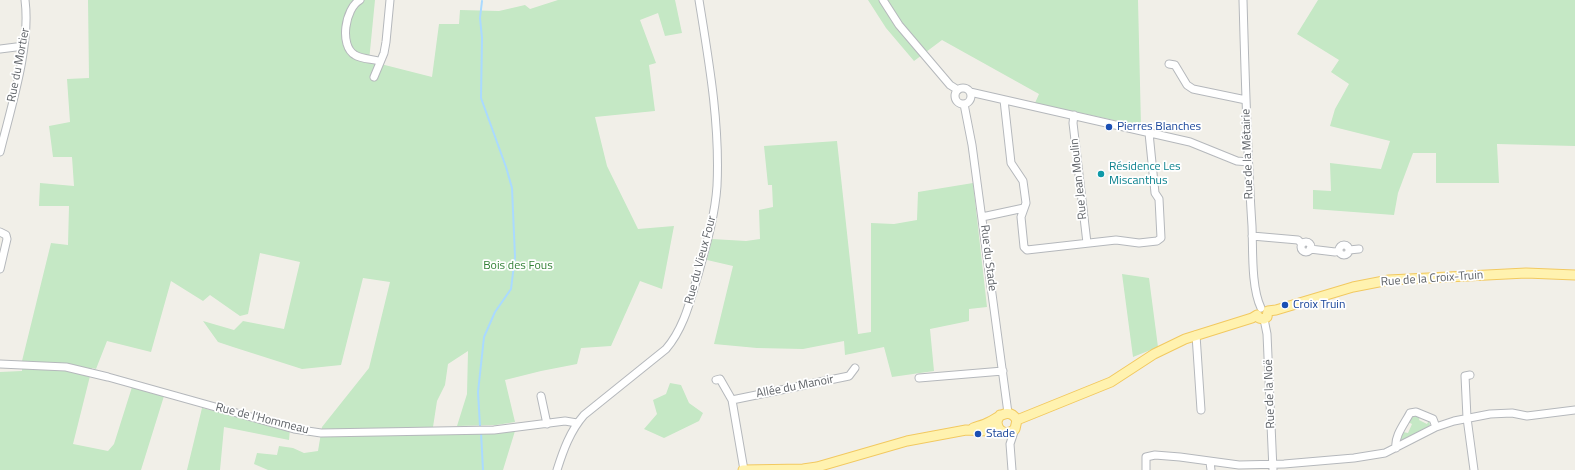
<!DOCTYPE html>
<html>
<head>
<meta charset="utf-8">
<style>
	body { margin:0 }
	canvas { display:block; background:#f1efe8 }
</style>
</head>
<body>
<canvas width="1575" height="470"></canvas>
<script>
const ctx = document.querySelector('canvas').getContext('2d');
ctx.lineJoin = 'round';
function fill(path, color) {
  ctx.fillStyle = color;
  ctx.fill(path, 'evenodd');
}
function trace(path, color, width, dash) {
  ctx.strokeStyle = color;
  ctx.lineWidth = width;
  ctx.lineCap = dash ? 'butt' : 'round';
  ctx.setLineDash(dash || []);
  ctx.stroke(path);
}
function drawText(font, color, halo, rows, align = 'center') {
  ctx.font = font + ' "Titillium Web",sans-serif';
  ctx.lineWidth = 3.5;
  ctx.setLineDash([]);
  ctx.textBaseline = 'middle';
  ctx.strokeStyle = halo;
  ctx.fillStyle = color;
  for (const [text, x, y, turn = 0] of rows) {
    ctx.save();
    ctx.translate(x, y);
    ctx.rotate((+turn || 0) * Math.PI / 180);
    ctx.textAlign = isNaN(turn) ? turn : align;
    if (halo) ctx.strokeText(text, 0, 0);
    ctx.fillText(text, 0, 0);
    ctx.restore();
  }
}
const green = new Path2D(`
	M88,0H375L369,61L432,77L439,24H459L460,10L499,11L525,5L530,9L558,0H675L682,33L665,36L658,13L640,20L656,63L649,65L655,111L595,117L607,166L638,229L674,226L662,289L640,281L611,346L581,348L577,364L541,371L505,380L515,422L496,425L457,426L467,394L468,351L448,364L445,385L437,401L433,427V434L515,431L503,470H268L254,464L257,453L277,455L279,446L293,448L304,453L318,451L322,427L369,368L390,282L363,278L341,365L302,369L233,347L218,342L203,321L234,330L243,321L284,329L300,262L260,253L248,314L240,316L210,295L203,301L171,281L151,352L107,341L96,369L92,368L73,444L108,451L114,444L132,387L164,396L141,470H0V372L22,371V361L51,243L68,245L69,206H39L40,183L74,186L72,157H53L49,126L70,122L67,79L89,78Z
	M868,0H1138L1141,126L1035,103L1039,94L942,40L914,61L886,28Z
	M1318,0H1575V146L1497,144L1499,183H1436V153H1413L1398,193L1394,215L1313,209V190L1331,191L1330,163L1381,169L1390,141L1330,126L1335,109L1349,84L1331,72L1339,60L1297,34Z
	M837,141L858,334L871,332V223L894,224L917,220L918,192L973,183L987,307L969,309V321L930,329L934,371L892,377L884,347L845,355L844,341L803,349L757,348L714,344L733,266L707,260L712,239L746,241L760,239L759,210L773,207L772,185H768L764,146Z
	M1122,274L1149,278L1158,347L1133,357Z
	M670,383L681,385L689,403L703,413L699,421L664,438L644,429L657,414L653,400L666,394Z
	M202,408L290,429L289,440L224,427L220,470H187Z
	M1417,415L1420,416L1419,420L1427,424L1429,420L1430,425L1428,427L1402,442L1400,441L1403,432L1408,433L1412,424L1408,422L1412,416Z`);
const stream = new Path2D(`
	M480,426L478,392L484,337L495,312L511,289L515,257L512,188L506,167L481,98L482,38L480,18L482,1
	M481,432L483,470`);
const minor = new Path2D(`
	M360,0C345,8 339,46 355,55C361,59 372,59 379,61
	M883,0L899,25L950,85L958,90
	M1243,0C1245,75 1247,151 1252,226C1253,250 1251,287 1261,308
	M0,49L24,46
	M1169,64L1175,65L1187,85L1193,89L1246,100
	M374,77L384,53L386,42L390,0
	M955 96a8 8 0 1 1 16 0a8 8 0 1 1-16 0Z
	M970,92L1190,142L1237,161L1248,162
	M1004,100L1011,163L1023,181L1026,203L1021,217L1024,247L1027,250L1116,240L1139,243L1157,241L1161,238L1159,199L1155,193L1149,133
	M964,104L972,145L1008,413
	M1074,115L1073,123L1087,243
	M0,152C11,107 31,46 25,0
	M982,217L1024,208
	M0,232L6,235L7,239L0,269
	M1252,236L1298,240L1302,244
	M1301 247a5 5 0 1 1 10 0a5 5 0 1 1-10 0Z
	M1339 250a5 5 0 1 1 10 0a5 5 0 1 1-10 0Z
	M1310,249L1335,252L1339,251
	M1349,250L1359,249
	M1264,319L1267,334L1273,470
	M1196,335L1201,410
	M0,364L66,367L108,377L294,429L321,433L494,430L565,421L577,423
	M1470,375L1465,376L1467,418L1474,470
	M919,378L1003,371
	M716,380L720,379L732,400
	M541,396L547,424
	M1396,448C1394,436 1405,423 1410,413L1416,412L1433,419L1436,427
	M1210,462L1211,470
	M557,470C563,451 570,431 584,415L666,349C684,328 690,301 698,275C706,246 715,216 717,186C720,124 709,62 699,0
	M744,470L732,400L849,376L855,368
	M1012,470L1010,444L1015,429
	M1146,470V457L1155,455L1180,457L1239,465L1284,464L1354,458L1385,453L1436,427L1454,421L1490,414L1512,413L1527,416L1575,410`);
const major = new Path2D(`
	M1268,311L1276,310L1353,287L1389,280L1526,273L1575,275
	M1257,315L1259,318L1264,319L1267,317L1268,311
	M1017,420L1111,382L1154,354L1185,339L1252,318L1257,315
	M973,428C978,426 984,425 989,422C998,418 1009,406 1017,420L1015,429C1007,436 997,432 997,421L1000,415
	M743,470L803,469L817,467L907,441L966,430L989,431L998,427`);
const markers = [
	[1109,127,4,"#1a4fb4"],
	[1101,174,4,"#0f9aa8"],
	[1285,305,4,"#1a4fb4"],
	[978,434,4,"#1a4fb4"]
];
const streetNames = [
	["Rue du Mortier",19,65,-79],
	["Rue de la Métairie",1248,154,-92],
	["Rue Jean Moulin",1079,179,-96],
	["Rue du Stade",988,258,83],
	["Rue du Vieux Four",701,260,-75],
	["Rue de la Croix-Truin",1432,279,-4],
	["Allée du Manoir",795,387,-11],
	["Rue de la Noë",1270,394,-92],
	["Rue de l'Hommeau",262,419,14]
];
const transitNames = [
	["Pierres Blanches",1117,127],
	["Croix Truin",1293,305],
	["Stade",986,434]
];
const cultureNames = [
	["Résidence Les",1109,167],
	["Miscanthus",1109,181]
];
const parkNames = [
	["Bois des Fous",518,266]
];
fill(green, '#c5e8c5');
trace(stream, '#aadaff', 2);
trace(minor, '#b5b8bc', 9);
trace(major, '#f2c960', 11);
trace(minor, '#fff', 7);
trace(major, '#fff2af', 9);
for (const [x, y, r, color] of markers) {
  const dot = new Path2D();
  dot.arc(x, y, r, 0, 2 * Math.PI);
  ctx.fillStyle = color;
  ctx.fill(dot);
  trace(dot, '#fff', 1.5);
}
drawText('12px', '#5f6368', '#fff', streetNames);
drawText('12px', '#164399', '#fff', transitNames, 'left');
drawText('12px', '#0d838f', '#fff', cultureNames, 'left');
drawText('12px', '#348238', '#fff', parkNames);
</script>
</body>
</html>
